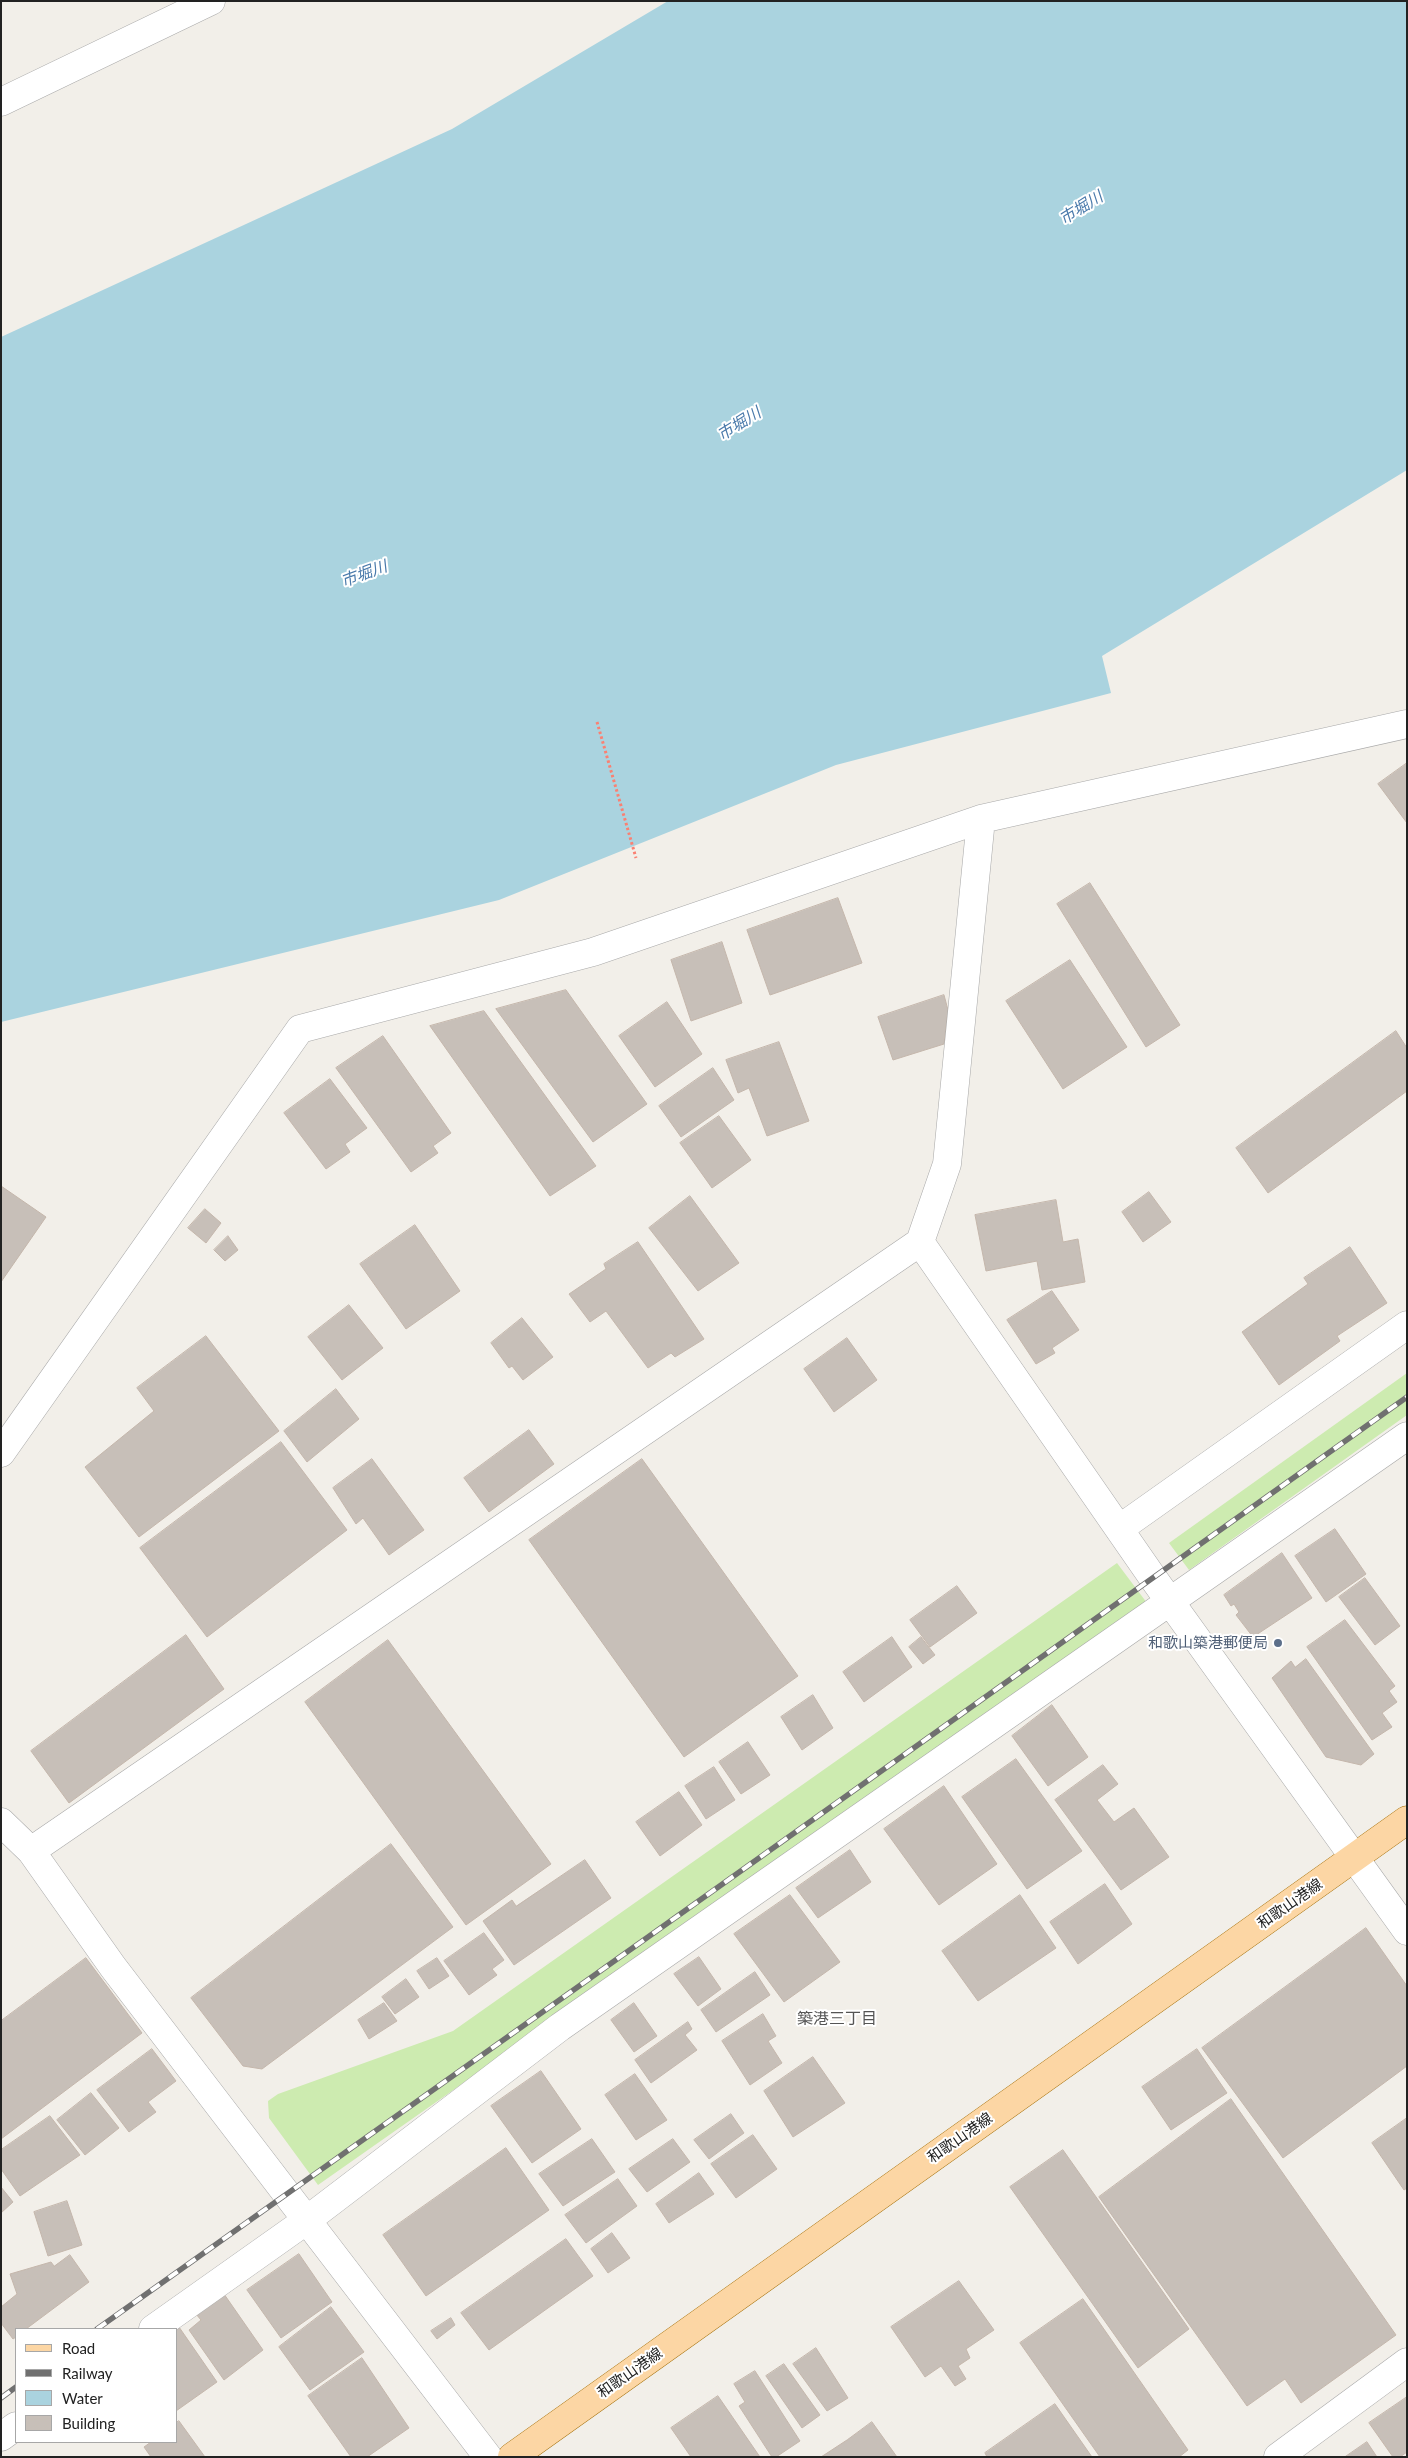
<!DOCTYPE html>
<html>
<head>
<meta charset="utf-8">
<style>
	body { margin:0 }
	#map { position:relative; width:1408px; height:2458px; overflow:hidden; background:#f2efe9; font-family:Lato,sans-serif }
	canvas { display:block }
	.frame { position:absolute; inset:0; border:2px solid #222; pointer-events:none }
	.legend { position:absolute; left:15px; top:2328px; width:162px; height:115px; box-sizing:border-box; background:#fff; border:1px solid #a7a7a7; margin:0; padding:6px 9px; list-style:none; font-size:15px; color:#222 }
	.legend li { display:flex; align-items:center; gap:10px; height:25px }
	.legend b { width:25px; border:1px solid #a7a7a7 }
</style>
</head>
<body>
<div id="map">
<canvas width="1408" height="2458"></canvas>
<div class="frame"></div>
<ul class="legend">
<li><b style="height:6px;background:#fcd6a4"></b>Road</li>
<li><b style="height:6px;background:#707070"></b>Railway</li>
<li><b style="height:14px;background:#aad3df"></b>Water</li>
<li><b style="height:14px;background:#c7bfb8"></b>Building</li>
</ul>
</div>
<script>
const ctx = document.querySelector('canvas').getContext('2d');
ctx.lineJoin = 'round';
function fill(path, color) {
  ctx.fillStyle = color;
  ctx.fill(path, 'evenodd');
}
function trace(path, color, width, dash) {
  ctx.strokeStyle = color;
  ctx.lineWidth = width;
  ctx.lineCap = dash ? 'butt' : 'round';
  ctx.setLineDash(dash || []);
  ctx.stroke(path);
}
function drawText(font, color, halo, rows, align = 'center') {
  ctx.font = font + ' Lato,"Noto Sans JP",sans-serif';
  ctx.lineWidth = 4;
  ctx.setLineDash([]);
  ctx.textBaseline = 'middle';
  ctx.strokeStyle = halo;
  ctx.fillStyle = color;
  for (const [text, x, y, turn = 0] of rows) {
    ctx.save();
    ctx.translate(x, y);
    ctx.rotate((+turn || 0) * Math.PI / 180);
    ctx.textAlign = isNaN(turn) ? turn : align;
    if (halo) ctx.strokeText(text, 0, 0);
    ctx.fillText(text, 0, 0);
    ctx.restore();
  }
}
const grass = new Path2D(`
	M1407,1373V1415L1189,1570L1169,1543Z
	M1117,1563L1147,1603L318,2185L269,2118L268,2101L278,2094L453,2031Z`);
const water = new Path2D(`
	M668,1H1407V470L1102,656L1111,693L836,765L499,900L1,1022V337L452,129Z`);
const building = new Path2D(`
	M1407,763V823L1378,784Z
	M1090,883L1180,1025L1146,1047L1057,904Z
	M838,898L862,963L770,995L747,930Z
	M722,942L742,1003L691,1021L671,960Z
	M1070,960L1127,1047L1063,1089L1006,1001Z
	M566,990L647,1104L593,1142L496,1009Z
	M944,995L948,1010L944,1044L893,1060L878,1017Z
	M667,1002L702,1054L655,1087L619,1036Z
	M484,1011L596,1166L550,1196L430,1026Z
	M1396,1031L1407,1048V1091L1268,1193L1236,1148Z
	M383,1036L451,1133L433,1146L438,1153L411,1172L336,1068Z
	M779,1042L809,1121L767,1136L749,1088L738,1093L726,1060Z
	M713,1068L734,1100L681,1137L659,1106Z
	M330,1079L367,1128L345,1144L350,1152L326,1169L284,1113Z
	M719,1116L751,1160L712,1188L680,1143Z
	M1,1186L46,1217L1,1282Z
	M1149,1192L1171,1222L1143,1242L1122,1212Z
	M690,1196L739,1263L698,1291L649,1228Z
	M1056,1200L1063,1242L1078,1239L1085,1282L1042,1290L1037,1261L986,1271L975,1215Z
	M205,1209L221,1223L206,1243L188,1228Z
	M415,1225L460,1291L406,1329L360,1264Z
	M228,1236L238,1250L225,1261L214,1250Z
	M638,1242L704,1339L675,1357L671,1353L648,1368L606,1311L590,1322L569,1294L606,1269L604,1264Z
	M1350,1247L1387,1303L1337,1336L1340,1341L1279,1385L1242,1332L1308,1284L1304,1278Z
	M1052,1291L1079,1330L1052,1348L1055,1353L1036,1364L1007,1320Z
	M349,1305L383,1348L342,1380L308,1337Z
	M522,1318L553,1357L523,1380L512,1366L509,1368L491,1343Z
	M206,1336L279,1431L139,1537L85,1467L154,1411L137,1388Z
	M847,1338L877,1380L834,1412L804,1369Z
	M336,1389L359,1419L307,1462L284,1431Z
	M529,1430L554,1464L489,1512L464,1478Z
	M281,1442L347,1530L207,1637L140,1548Z
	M372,1459L424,1530L389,1555L363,1518L356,1524L333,1488Z
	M642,1459L798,1676L684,1757L529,1540Z
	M1335,1529L1366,1574L1326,1602L1295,1556Z
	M1282,1553L1312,1598L1253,1637L1236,1615L1239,1612L1234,1604L1231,1606L1224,1595Z
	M1365,1578L1400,1626L1375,1645L1339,1597Z
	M957,1586L977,1613L930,1647L910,1620Z
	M1345,1620L1395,1686L1389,1691L1397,1702L1382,1713L1392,1727L1372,1740L1307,1647Z
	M186,1635L224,1689L69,1803L31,1751Z
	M892,1637L912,1667L864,1702L843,1672Z
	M921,1637L935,1655L923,1664L909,1647Z
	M388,1640L551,1864L466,1925L305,1702Z
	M1306,1659L1374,1754L1361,1765L1326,1757L1272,1678L1291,1661L1295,1667Z
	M813,1695L833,1728L802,1750L781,1717Z
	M1052,1705L1088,1757L1048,1786L1012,1736Z
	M748,1742L770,1775L741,1794L719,1762Z
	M1016,1759L1082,1851L1027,1889L962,1797Z
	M1103,1765L1118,1784L1097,1800L1114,1822L1134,1808L1169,1857L1121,1890L1055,1800Z
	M714,1767L735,1800L706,1819L685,1786Z
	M944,1786L997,1864L939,1905L884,1829Z
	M679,1792L702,1825L660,1856L636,1822Z
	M391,1844L453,1927L262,2069L243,2066L191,1998Z
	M850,1850L871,1882L818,1918L796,1888Z
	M585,1860L611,1898L514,1965L483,1921L512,1900L516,1906Z
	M1105,1884L1132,1924L1078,1964L1050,1922Z
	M790,1895L840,1962L784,2002L734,1934Z
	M1020,1895L1056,1948L978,2001L942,1951Z
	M1366,1928L1407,1986V2066L1283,2158L1202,2048Z
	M484,1933L504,1960L492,1969L497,1975L469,1995L444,1961Z
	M699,1957L721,1989L698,2006L674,1974Z
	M86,1958L142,2033L1,2139V2021Z
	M437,1958L449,1976L429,1989L417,1971Z
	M755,1972L770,1995L716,2032L701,2010Z
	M406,1979L419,1997L395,2014L382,1997Z
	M384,2003L397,2021L369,2039L358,2020Z
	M634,2003L657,2036L634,2052L611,2020Z
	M763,2014L776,2036L768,2041L782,2063L750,2085L722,2041Z
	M688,2022L692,2029L685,2035L697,2050L651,2083L635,2060Z
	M152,2049L176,2081L148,2102L156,2112L129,2132L97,2090Z
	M1197,2049L1227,2093L1171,2130L1142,2087Z
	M813,2057L845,2103L793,2137L764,2091Z
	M541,2071L581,2129L532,2163L491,2106Z
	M635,2074L667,2120L636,2140L605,2095Z
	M91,2093L119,2128L85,2155L57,2120Z
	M1231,2099L1396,2335L1301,2403L1285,2379L1247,2406L1099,2197Z
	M731,2114L744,2133L709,2159L694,2140Z
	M50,2116L80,2155L20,2196L1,2169V2150Z
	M1407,2118V2188L1404,2190L1372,2143Z
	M753,2135L777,2169L736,2198L711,2164Z
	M592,2139L615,2172L563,2206L539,2174Z
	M673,2139L690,2162L647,2192L629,2169Z
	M506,2148L549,2210L426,2296L383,2235Z
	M1063,2150L1189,2329L1138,2368L1010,2187Z
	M699,2173L714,2194L669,2223L656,2204Z
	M618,2179L637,2206L586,2243L565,2215Z
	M1,2187L13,2202L1,2213Z
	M67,2201L82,2245L48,2256L34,2212Z
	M612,2233L630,2258L608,2273L591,2249Z
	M566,2239L593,2276L489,2350L461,2313Z
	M299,2254L332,2302L281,2338L247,2290Z
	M70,2255L89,2282L26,2329H16V2337L13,2339L1,2323V2307L17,2294L10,2274L51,2262L54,2266Z
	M959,2281L994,2330L966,2349L970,2358L958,2366L966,2379L955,2386L941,2366L925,2377L891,2327Z
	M224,2294L263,2350L224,2380L189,2330L201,2320L196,2314Z
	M1083,2299L1188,2450L1179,2457H1100L1020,2343Z
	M331,2307L364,2352L310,2390L279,2347Z
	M451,2318L455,2325L437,2339L431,2331Z
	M179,2327L217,2382L176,2411V2329Z
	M816,2348L848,2398L827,2411L793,2364Z
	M362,2358L409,2428L367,2457H351L308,2396Z
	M784,2364L820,2415L802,2428L766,2376Z
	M755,2371L800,2441L776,2457H772L739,2406L745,2402L734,2384Z
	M718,2396L760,2457H691L671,2428Z
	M1407,2397V2452L1400,2457H1393L1369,2423Z
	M1055,2404L1092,2457H987L985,2453Z
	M179,2421L205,2457H151L144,2447L151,2442H176V2423Z
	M872,2422L897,2457H821L847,2440Z
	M1367,2442L1377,2457H1345Z`);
const path = new Path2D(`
	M597,722L636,858`);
const minor = new Path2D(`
	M1,102L211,1
	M920,1242L1153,1578L1407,1931
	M1,1453L300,1029L593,952L981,819L1407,724
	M1119,1529L1407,1325
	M1,1822L31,1851L113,1967L488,2457
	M31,1851L920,1242L947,1164L981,819
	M153,2329L307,2220L560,2027L1407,1436
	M1,2437L16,2426
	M1278,2457L1407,2362`);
const major = new Path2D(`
	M512,2457L1407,1820`);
const rail = new Path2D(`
	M97,2329L1407,1397
	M1,2398L16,2387`);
const markers = [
	[1278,1643,5,"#5c6f8a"]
];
const serviceNames = [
	["和歌山築港郵便局",1268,1643]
];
const streetNames = [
	["和歌山港線",1290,1904,-35],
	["和歌山港線",960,2138,-35],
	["和歌山港線",630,2373,-35]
];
const waterNames = [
	["市堀川",1081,208,-32],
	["市堀川",739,424,-32],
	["市堀川",364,574,-20]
];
const neighbourhoodNames = [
	["築港三丁目",837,2019]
];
fill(grass, '#cdebb0');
fill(water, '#aad3df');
fill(building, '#c7bfb8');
trace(building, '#c4b6ab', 1);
trace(minor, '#a9a9a9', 29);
trace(major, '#a06b00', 29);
trace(path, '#fa8072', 3, [2.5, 2.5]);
trace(minor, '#fff', 28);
trace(major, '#fcd6a4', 28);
trace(rail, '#707070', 5.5);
trace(rail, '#fff', 4, [11]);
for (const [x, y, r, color] of markers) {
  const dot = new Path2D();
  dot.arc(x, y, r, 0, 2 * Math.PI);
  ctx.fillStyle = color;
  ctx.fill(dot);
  trace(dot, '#fff', 2);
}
drawText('15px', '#4e5e75', '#fff', serviceNames, 'right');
drawText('15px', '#222', '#fff', streetNames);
drawText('italic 16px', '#4a7aab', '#fff', waterNames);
drawText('16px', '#555', '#fff', neighbourhoodNames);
</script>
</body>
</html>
